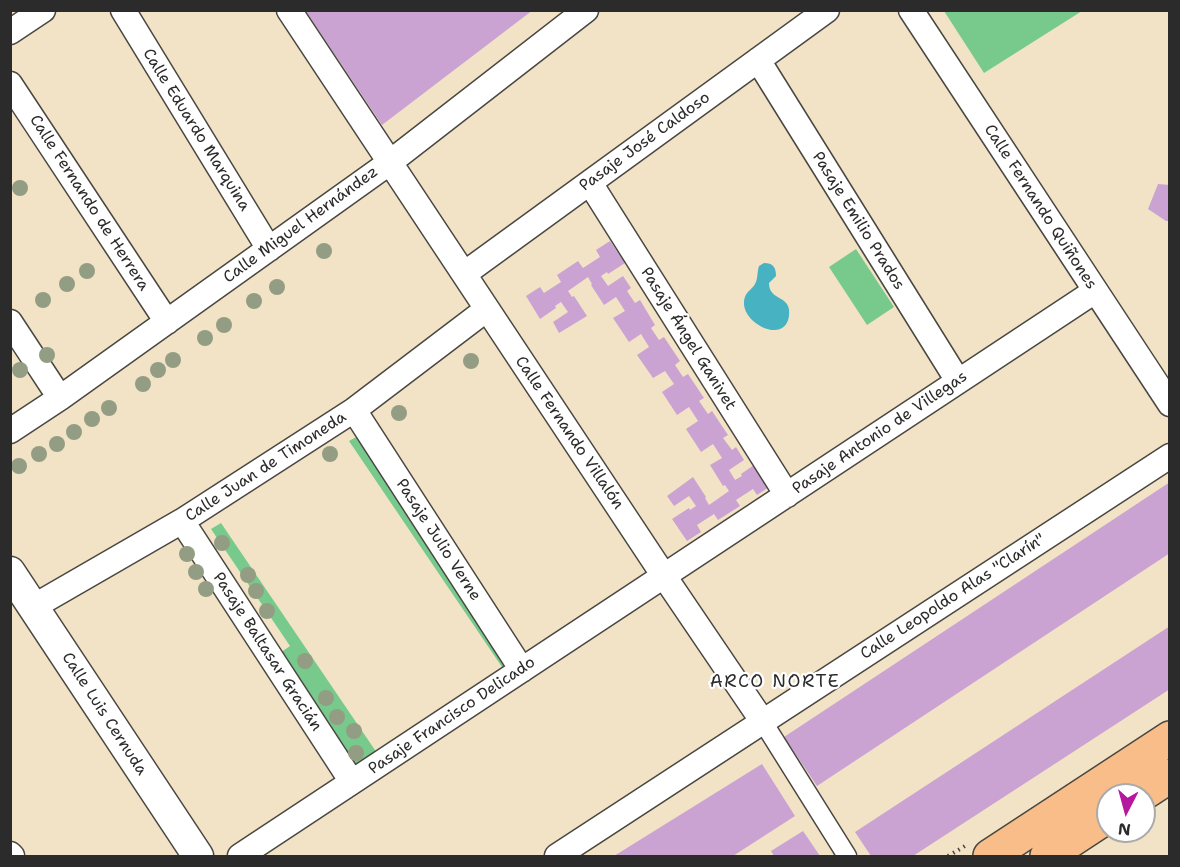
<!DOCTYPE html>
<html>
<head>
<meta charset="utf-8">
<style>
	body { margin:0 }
	#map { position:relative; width:1180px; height:867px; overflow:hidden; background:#f2e3c6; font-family:"Shantell Sans",sans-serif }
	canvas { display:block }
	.frame { position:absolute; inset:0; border:12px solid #2b2b2b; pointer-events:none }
	.north { position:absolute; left:1096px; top:783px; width:60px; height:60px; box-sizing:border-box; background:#fff; border:2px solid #aaa; border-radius:50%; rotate:186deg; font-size:16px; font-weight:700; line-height:24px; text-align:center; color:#2b2b2b }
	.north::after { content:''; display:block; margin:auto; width:21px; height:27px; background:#b5179e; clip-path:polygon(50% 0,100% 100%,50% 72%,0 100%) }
</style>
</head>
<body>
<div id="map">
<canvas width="1180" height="867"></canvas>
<div class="frame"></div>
<div class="north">N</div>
</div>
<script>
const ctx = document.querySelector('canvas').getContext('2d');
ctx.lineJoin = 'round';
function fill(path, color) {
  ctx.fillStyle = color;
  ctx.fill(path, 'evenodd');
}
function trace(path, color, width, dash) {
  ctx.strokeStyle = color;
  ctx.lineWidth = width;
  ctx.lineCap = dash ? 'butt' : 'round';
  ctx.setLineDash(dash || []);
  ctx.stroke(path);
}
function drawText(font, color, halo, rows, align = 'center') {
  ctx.font = font + ' "Shantell Sans",sans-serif';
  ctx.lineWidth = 4.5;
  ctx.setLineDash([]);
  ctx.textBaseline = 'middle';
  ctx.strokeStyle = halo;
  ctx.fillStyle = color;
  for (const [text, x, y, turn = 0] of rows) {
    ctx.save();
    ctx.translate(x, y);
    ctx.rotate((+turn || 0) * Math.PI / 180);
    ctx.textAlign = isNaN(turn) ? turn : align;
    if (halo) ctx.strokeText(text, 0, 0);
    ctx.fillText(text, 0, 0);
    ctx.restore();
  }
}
const green = new Path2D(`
	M944,11H1082L984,73Z
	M856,249L894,307L867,325L829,267Z
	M374,427L520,662L504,670L349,441Z
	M221,523L379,756L356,771L277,655L290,646L211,529Z`);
const water = new Path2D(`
	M764,263C773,263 776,267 776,276L769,283C769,302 792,294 789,316C785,344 745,325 744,304C744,292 750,292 755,284C758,279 757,272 759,266Z`);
const building = new Path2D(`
	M305,10H533L382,125Z
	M1158,184L1170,185V221H1166L1148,209Z
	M610,241L625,263L608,274L607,272L601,276L608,286L623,276L631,288L627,291L635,303L640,300L655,325L651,328L659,340L664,337L680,361L675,365L683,377L688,374L704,398L699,401L708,414L712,411L728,435L723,438L732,450L736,447L744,460L729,470L735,480L742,476L741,474L757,463L772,485L757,495L753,489L736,500L740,506L718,520L714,514L697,525L701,532L687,541L672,519L689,508L690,510L696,506L689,496L674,506L667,496L693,477L706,497L705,498L709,505L729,491L725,485L723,486L710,465L722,458L713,444L701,452L686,429L698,421L689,407L677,415L662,392L674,384L665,371L653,378L637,355L649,347L641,334L629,342L613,318L625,311L616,297L604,305L591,285L592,284L588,277L568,291L572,297L574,296L587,316L559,333L553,322L568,312L561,302L555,306L556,308L540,319L526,296L540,287L544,293L561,282L557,275L578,261L583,268L600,257L596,250Z
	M1170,482V553L817,786L784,737Z
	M1170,626V689L913,856H871L855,832Z
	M762,764L795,816L733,856H614Z
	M803,831L820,856H774L771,851Z`);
const path = new Path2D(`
	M948,856L965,846`);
const pedestrian = new Path2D(`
	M763,722L847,856`);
const minor = new Path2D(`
	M123,10L269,249
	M289,10L664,576L763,722
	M911,10L1170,404
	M10,32L43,10
	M758,60L958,381
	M10,84L167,322
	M590,183L787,495
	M464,274L827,10
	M10,322L60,398
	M354,410L522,670
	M10,431L60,398L389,163L586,10
	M182,521L352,782
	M33,607L182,521L354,410L487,309
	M10,854L12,856
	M240,856L1095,291
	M557,856L1170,456`);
const tertiary = new Path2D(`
	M10,572L198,856`);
const primary = new Path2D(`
	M1141,795L1170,776
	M990,856L1170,738
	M1047,856L1108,816`);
const trees = [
	[20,188],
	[324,251],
	[87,271],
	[67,284],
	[277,287],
	[43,300],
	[254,301],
	[224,325],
	[205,338],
	[47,355],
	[173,360],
	[471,361],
	[20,370],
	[158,370],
	[143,384],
	[109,408],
	[399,413],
	[92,419],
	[74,432],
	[57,444],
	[39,454],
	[330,454],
	[19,466],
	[222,543],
	[187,554],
	[196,572],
	[248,575],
	[206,589],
	[256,591],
	[267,611],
	[305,661],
	[326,698],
	[337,717],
	[354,731],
	[356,753]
];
const streetNames = [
	["Calle Eduardo Marquina",196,130,58],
	["Pasaje José Caldoso",645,142,-36],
	["Calle Fernando de Herrera",89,203,57],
	["Calle Fernando Quiñones",1040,207,57],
	["Pasaje Emilio Prados",858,221,58],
	["Calle Miguel Hernández",301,225,-36],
	["Pasaje Ángel Ganivet",688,339,58],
	["Calle Fernando Villalón",569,433,56],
	["Pasaje Antonio de Villegas",880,433,-34],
	["Calle Juan de Timoneda",266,467,-33],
	["Pasaje Julio Verne",438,540,57],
	["Calle Leopoldo Alas \"Clarín\"",953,597,-33],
	["Pasaje Baltasar Gracián",267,652,57],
	["Calle Luis Cernuda",104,714,57],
	["Pasaje Francisco Delicado",452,716,-34]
];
const neighbourhoodNames = [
	["ARCO NORTE",775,682]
];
fill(green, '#78ca8c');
fill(water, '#46b2c2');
fill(building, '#caa3d2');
trace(pedestrian, '#494742', 21);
trace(minor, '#494742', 27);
trace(tertiary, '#494742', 33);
trace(primary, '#494742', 36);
trace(path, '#494742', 4, [1.5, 4.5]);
trace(pedestrian, '#fff', 18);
trace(minor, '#fff', 24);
trace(tertiary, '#fff', 30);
trace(primary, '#f8bd88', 33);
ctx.fillStyle = '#939d83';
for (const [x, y] of trees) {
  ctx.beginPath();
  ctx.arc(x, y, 8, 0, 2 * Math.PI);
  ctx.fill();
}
drawText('16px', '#2b2b2b', '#fff', streetNames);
ctx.letterSpacing = '1.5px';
drawText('18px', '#2b2b2b', '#fff', neighbourhoodNames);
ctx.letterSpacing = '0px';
</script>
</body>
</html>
